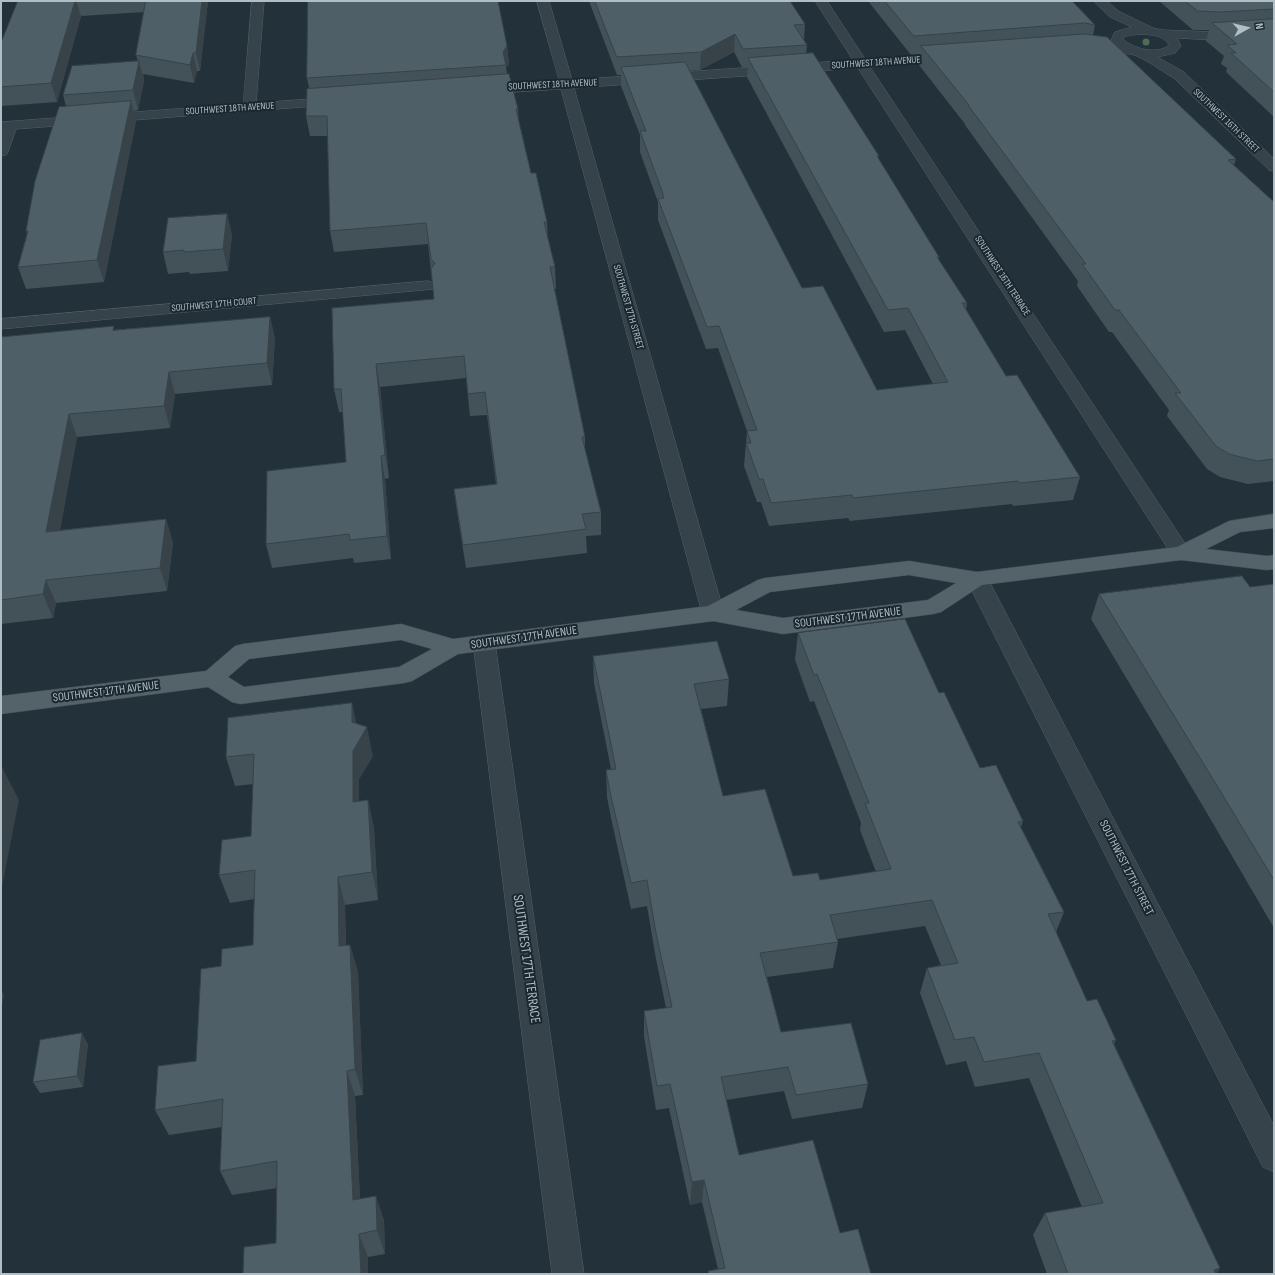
<!DOCTYPE html>
<html>
<head>
<meta charset="utf-8">
<style>
	body { margin:0 }
	#map { position:relative; width:1275px; height:1275px; overflow:hidden; background:#23323a; font-family:"Sofia Sans Condensed",sans-serif }
	canvas { display:block }
	.frame { position:absolute; inset:0; border:2px solid #b2bec6; pointer-events:none }
	.north { position:absolute; left:1227px; top:8px; width:40px; height:40px; -webkit-text-stroke:3px #1c282f; paint-order:stroke; rotate:82deg; font-size:11px; font-weight:700; line-height:16px; text-align:center; color:#b2bec6 }
	.north::after { content:''; display:block; margin:auto; width:14px; height:18px; background:#b2bec6; clip-path:polygon(50% 0,100% 100%,50% 72%,0 100%) }
</style>
</head>
<body>
<div id="map">
<canvas width="1275" height="1275"></canvas>
<div class="frame"></div>
<div class="north">N</div>
</div>
<script>
const ctx = document.querySelector('canvas').getContext('2d');
ctx.lineJoin = 'round';
function trace(path, color, width, dash) {
  ctx.strokeStyle = color;
  ctx.lineWidth = width;
  ctx.lineCap = dash ? 'butt' : 'round';
  ctx.setLineDash(dash || []);
  ctx.stroke(path);
}
function fill(path, color) {
  ctx.fillStyle = color;
  ctx.fill(path, 'evenodd');
}
function drawText(font, color, halo, rows, align = 'center') {
  ctx.font = font + ' "Sofia Sans Condensed",sans-serif';
  ctx.lineWidth = 4;
  ctx.setLineDash([]);
  ctx.textBaseline = 'middle';
  ctx.strokeStyle = halo;
  ctx.fillStyle = color;
  for (const [text, x, y, turn = 0] of rows) {
    ctx.save();
    ctx.translate(x, y);
    ctx.rotate((+turn || 0) * Math.PI / 180);
    ctx.textAlign = isNaN(turn) ? turn : align;
    if (halo) ctx.strokeText(text, 0, 0);
    ctx.fillText(text, 0, 0);
    ctx.restore();
  }
}
const minor = new Path2D(`
	M252,1H264L256,103L337,97L342,98L344,101L342,104L16,129L8,152L6,155L1,156L2,130H1V122L243,104Z
	M537,1H549L572,80L853,60L815,1H827L865,59L949,53L953,54L955,57L953,60L949,61L870,67L1188,548L1191,553L1188,558L1181,560L1174,558L858,68L574,88L724,613L721,618L713,621L705,618L702,613L561,89L483,94L478,93L476,90L478,87L483,86L559,81Z
	M1094,1H1107L1118,11L1153,28L1162,30L1215,32L1274,28V36L1215,40L1177,38L1181,46L1175,53L1157,57L1184,72L1274,159V171L1269,170L1174,78C1161,71 1144,57 1131,54L1087,52L1085,49L1087,46H1116L1111,40L1115,32L1132,27L1110,17ZM1132,35C1143,34 1163,33 1169,45C1158,55 1133,49 1123,39L1124,37Z
	M428,281L434,283L436,286L434,289L1,329V319Z
	M977,572L984,574L988,579L1274,1126V1172L1263,1167L966,579L970,574Z
	M484,635L492,637L495,643L584,1274H552L473,643L476,637Z`);
const major = new Path2D(`
	M1274,514V528L1240,532L1206,549L1267,556L1274,555V569L1267,570L1181,560L982,585L941,612L933,614L783,634L713,621L458,654L412,681L404,683L240,704L232,702L208,687L1,714V696L206,671L235,646L243,644L401,624L453,639L708,606L758,580L765,578L909,561L977,572L1177,547L1229,521ZM909,575L956,583L928,600L783,618L736,610L770,592ZM401,640L432,649L399,667L244,687L228,677L249,659Z`);
const trees = [
	[1146,42]
];
const wall = new Path2D(`
	M18,1H208L200,71H197L194,83L143,74L144,81L138,110L133,111L136,121L104,282L26,289L18,267L27,234L26,231L66,106L63,95L138,61L136,55L144,12L81,16L57,102L1,106V43Z
	M308,1H498L507,46L509,64L506,67L507,74L518,109L519,123L531,173L547,222L548,239L555,267L556,289H554L585,437V451L601,512V535L586,536L587,553L466,568L457,512L454,489L496,484L487,415L470,416L466,378L380,387L389,478L385,479L391,559L354,563L353,558L272,568L266,544L346,462L343,412H339L334,389L434,299L428,244L334,252L330,231L328,136H310L306,116L309,88L307,78Z
	M589,1H790L805,24L804,40L807,45L806,54L879,156L878,158L939,257V260L967,303L966,310L1006,376L1080,477L1073,500L1013,506L1012,504L850,521L848,518L769,526L761,502H757L744,466L747,431L718,348L706,349L658,220V202L640,152V135L621,86V75H617ZM734,52L742,67H748L747,77L884,332L905,330L933,384L877,390L802,288L689,71L700,70Z
	M868,1H1072L1095,25L1093,35L1236,159L1234,165L1274,202V481L1248,484L1220,477L1207,469L1167,416L1169,410L1112,332H1109L1077,286L1078,281L965,125V124L919,65L920,54L911,55Z
	M1159,1H1274V117L1226,72L1227,68L1221,64L1224,56L1206,41L1209,30H1193Z
	M227,214L232,235L228,271L190,274L189,272L168,274L163,252Z
	M270,317L275,339L272,385L175,394L170,428L77,437L60,530L166,519L173,543L167,591L56,603L53,618L1,624V337L115,330Z
	M1274,584V928L1204,808L1091,619L1099,594L1250,587Z
	M798,633L939,693L980,768L1023,821L1021,827L1064,912L1056,932L1087,1001L1116,1040L1114,1044L1220,1268L1216,1274H1047L1033,1235L1045,1213L1082,1207L1029,1078L975,1087L966,1061L946,1065L920,993L927,968L941,965L925,926L837,939L838,942L833,968L767,977L781,1032L868,1084L862,1108L792,1119L784,1091L726,1100L739,1155L840,1233L871,1274H708V1271L718,1269L702,1202L690,1205L669,1108L656,1110L644,1036V1011L666,1008L656,959L647,906L631,909L611,818L607,797L606,770L611,769L594,683L593,656L729,679L727,706L701,709L723,796L793,876L820,880L876,872L860,830L861,823L814,701L810,702L795,660Z
	M352,703L356,723L373,756L359,779V801L368,800L374,828L378,900L345,905L346,945H350L358,972L363,1095L355,1096L360,1199L384,1220L385,1254L368,1257V1274H243L276,1243L277,1188L232,1195L220,1171L222,1127L169,1135L155,1110L196,1061L221,966L253,945L254,899L230,903L219,875L251,836L253,784L235,786L226,757Z
	M88,1044L83,1087L40,1093L33,1082Z`);
const shadedWall = new Path2D(`
	M75,1H76L81,16L57,102L51,83Z
	M202,1H208L200,71L196,53Z
	M735,34L734,52L700,70L701,52Z
	M507,46L509,64L506,67L503,52Z
	M193,53L197,71L194,83L190,65Z
	M139,61L144,81L138,110L133,90Z
	M131,101L136,121L104,282L97,260Z
	M227,214L232,235L228,271L223,249Z
	M270,317L275,339L272,385L267,363Z
	M376,364L380,387L389,478L385,455Z
	M169,372L175,394L170,428L164,406Z
	M69,414L77,437L55,555L46,532Z
	M381,456L385,479L391,559L387,536Z
	M166,519L173,543L167,591L160,568Z
	M46,580L56,603L53,618L43,594Z
	M352,703L358,731L367,727L373,756L359,779V830L353,802V751Z
	M3,769L19,800L1,892V776Z
	M368,800L374,828L378,900L372,872Z
	M338,877L345,905L346,973L339,946Z
	M350,945L358,972L363,1095L355,1069Z
	M1,990L4,995L1,1011Z
	M82,1033L88,1044L83,1087L77,1076Z
	M347,1071L355,1096L361,1223L353,1200Z
	M704,1180L702,1202L690,1205L692,1182Z
	M376,1196L384,1220L385,1254L377,1230Z
	M359,1234L368,1257V1274H361Z
	M1220,1268L1216,1274L1214,1270Z`);
const building = new Path2D(`
	M18,1H75L51,83L1,87V43Z
	M146,1H202L196,53H193L190,65L136,55Z
	M308,1H498L507,46L503,52L506,65L307,78Z
	M595,1H790L805,24L794,25L807,45L743,49L735,34L701,52L617,57Z
	M885,1H1072L1095,25L1085,23L914,36Z
	M1185,1H1274V9L1220,12L1198,11Z
	M1274,19V92L1231,53H1236L1227,45L1237,44L1212,23Z
	M1085,34L1107,37L1236,159L1228,160L1274,202V459L1257,461L1229,454L1216,446L1175,393H1181L1119,310H1115L1082,264H1086L968,105H969L921,46Z
	M813,53L879,156H877L939,257H937L967,303H962L1006,376L1017,375L1080,477L1019,483L1018,481L853,498L852,495L771,503L763,479H759L746,443H751L747,431L757,430L719,326L707,327L658,199L664,198L662,191L640,131H646L621,67L685,62L802,288L823,286L877,390L948,382L908,308L888,310L748,58Z
	M139,61L133,90L63,95L72,66Z
	M509,74L518,109H516L531,173H536L547,222H544L555,267H550L585,437H582L601,512L582,514L586,529L463,545L454,489L497,484L485,392L468,394L464,356L376,364L385,455L381,456L387,536L350,540L349,534L266,544L267,471L346,462L341,389H334L332,308L434,299L431,269L435,263L431,259L426,223L330,231L327,116H306L307,89Z
	M131,101L97,260L18,267L28,231H26L35,181L59,107Z
	M227,214L223,249L184,252V250L163,252L168,218Z
	M270,317L267,363L169,372L164,406L69,414L46,532L166,519L160,568L46,580L43,594L1,600V337L114,326L113,330Z
	M1242,576L1250,587L1274,584V880L1216,784L1099,594Z
	M905,619L939,693L944,692L980,768L996,765L1023,821L1018,822L1064,912L1048,914L1087,1001L1097,999L1116,1040L1112,1041L1220,1268L1214,1270L1216,1274H1068L1045,1213L1103,1203L1039,1053L984,1062L974,1037L955,1040L927,968L958,963L932,900L830,915L838,942L760,953L781,1032L851,1023L868,1084L796,1095L788,1067L721,1077L739,1155L813,1140L840,1233L858,1229L871,1274H709L708,1271L725,1268L704,1180L692,1182L670,1084L657,1086L644,1011L672,1007L656,933L647,880L631,883L610,792L606,770L616,769L593,656L717,641L729,679L694,684L723,796L765,789L793,876L818,873L820,880L891,869L865,803H869L817,674L814,675L798,633Z
	M352,703V722L367,727L353,751V802L368,800L372,872L338,877L339,946L350,945L355,1069L347,1071L353,1200L376,1196L377,1230L359,1234L361,1274H243L244,1247L276,1243L277,1161L220,1171L223,1099L155,1110L158,1066L196,1061L201,969L221,966L222,949L253,945L255,870L219,875L222,840L251,836L254,754L226,757L228,718Z
	M1,769H3L1,776Z
	M82,1033L77,1076L33,1082L40,1040Z`);
const farStreetnames = [
	["SOUTHWEST 18TH AVENUE",876,63,-4],
	["SOUTHWEST 18TH AVENUE",553,85,-3],
	["SOUTHWEST 18TH AVENUE",230,109,-4],
	["SOUTHWEST 16TH STREET",1226,121,44],
	["SOUTHWEST 16TH TERRACE",1002,276,57],
	["SOUTHWEST 17TH COURT",214,305,-5],
	["SOUTHWEST 17TH STREET",628,307,74]
];
const streetNames = [
	["SOUTHWEST 17TH AVENUE",848,618,-7],
	["SOUTHWEST 17TH AVENUE",524,638,-8],
	["SOUTHWEST 17TH AVENUE",106,692,-7],
	["SOUTHWEST 17TH STREET",1126,868,63]
];
const nearStreetnames = [
	["SOUTHWEST 17TH TERRACE",526,959,82]
];
trace(minor, '#556168', 1);
trace(major, '#434f56', 1);
fill(minor, '#36434a');
fill(major, '#54636a');
ctx.fillStyle = '#4e6c58';
for (const [x, y] of trees) {
  ctx.beginPath();
  ctx.arc(x, y, 3.5, 0, 2 * Math.PI);
  ctx.fill();
}
fill(wall, '#435259');
fill(shadedWall, '#374249');
fill(building, '#4e5f68');
trace(building, '#374249', 1);
drawText('10px', '#b2bec6', '#1c282f', farStreetnames);
drawText('12px', '#b2bec6', '#1c282f', streetNames);
drawText('14px', '#b2bec6', '#1c282f', nearStreetnames);
</script>
</body>
</html>
